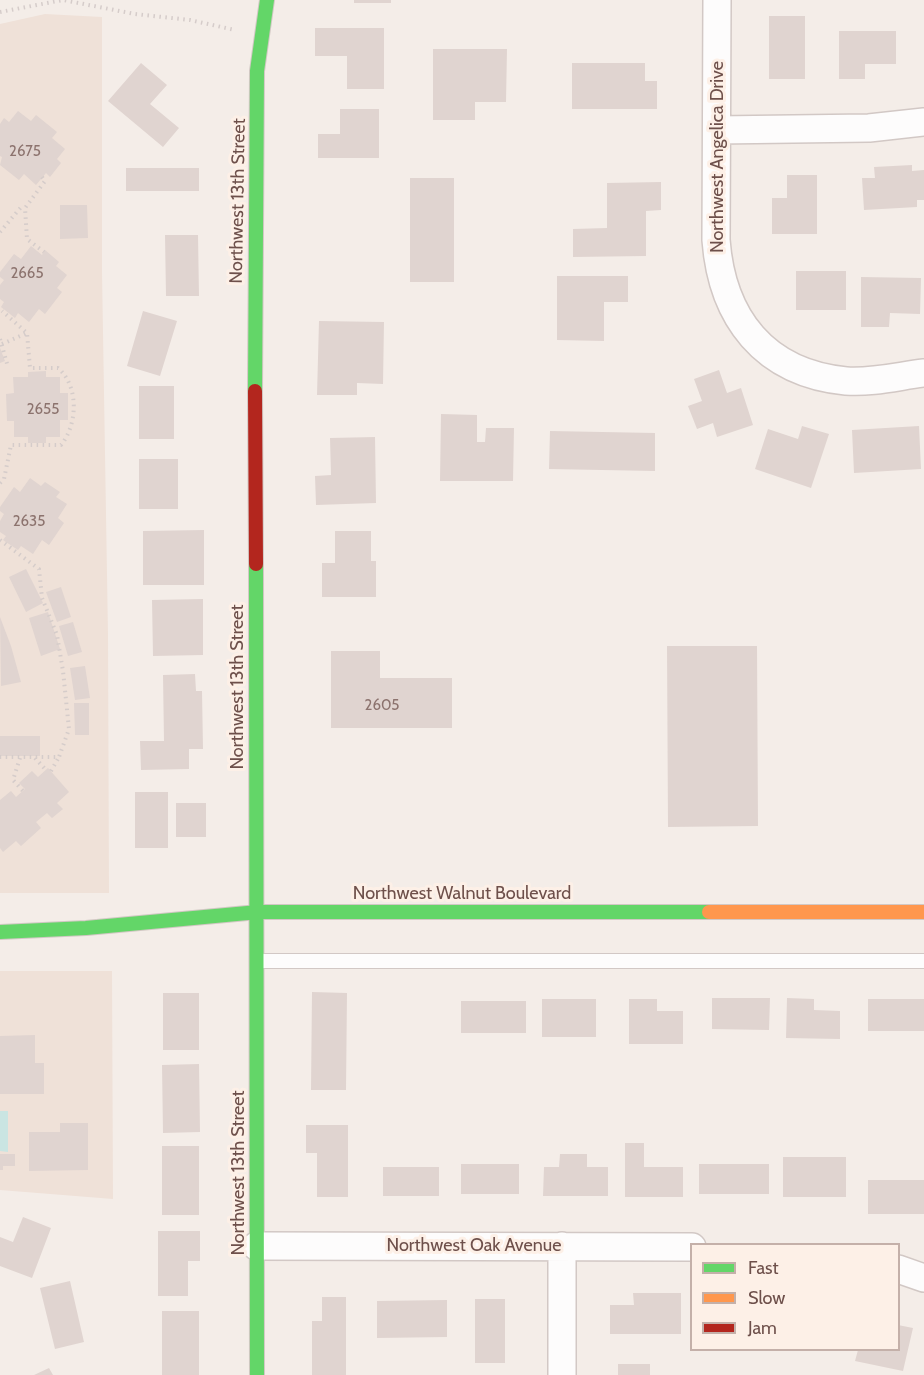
<!DOCTYPE html>
<html>
<head>
<meta charset="utf-8">
<style>
	body { margin:0 }
	#map { position:relative; width:924px; height:1375px; overflow:hidden; background:#f4ede8; font-family:Cabin,sans-serif }
	canvas { display:block }
	.legend { position:absolute; left:690px; top:1243px; width:210px; height:108px; box-sizing:border-box; background:#fdf0e7; border:2px solid #c4b0a9; margin:0; padding:8px 10px; list-style:none; font-size:18px; color:#6e504b }
	.legend li { display:flex; align-items:center; gap:12px; height:30px }
	.legend b { width:30px; border:2px solid #c4b0a9 }
</style>
</head>
<body>
<div id="map">
<canvas width="924" height="1375"></canvas>
<ul class="legend">
<li><b style="height:8px;background:#63d668"></b>Fast</li>
<li><b style="height:8px;background:#ff974d"></b>Slow</li>
<li><b style="height:8px;background:#b3261e"></b>Jam</li>
</ul>
</div>
<script>
const ctx = document.querySelector('canvas').getContext('2d');
ctx.lineJoin = 'round';
function fill(path, color) {
  ctx.fillStyle = color;
  ctx.fill(path, 'evenodd');
}
function trace(path, color, width, dash) {
  ctx.strokeStyle = color;
  ctx.lineWidth = width;
  ctx.lineCap = dash ? 'butt' : 'round';
  ctx.setLineDash(dash || []);
  ctx.stroke(path);
}
function drawText(font, color, halo, rows, align = 'center') {
  ctx.font = font + ' Cabin,sans-serif';
  ctx.lineWidth = 6;
  ctx.setLineDash([]);
  ctx.textBaseline = 'middle';
  ctx.strokeStyle = halo;
  ctx.fillStyle = color;
  for (const [text, x, y, turn = 0] of rows) {
    ctx.save();
    ctx.translate(x, y);
    ctx.rotate((+turn || 0) * Math.PI / 180);
    ctx.textAlign = isNaN(turn) ? turn : align;
    if (halo) ctx.strokeText(text, 0, 0);
    ctx.fillText(text, 0, 0);
    ctx.restore();
  }
}
const residential = new Path2D(`
	M45,14L102,17V272L108,635L109,893H0V24Z
	M0,971H112L113,1199L0,1190Z`);
const water = new Path2D(`
	M0,1111H8V1152L0,1151Z`);
const building = new Path2D(`
	M354,0H391V3H354Z
	M769,16H805V79H769Z
	M315,28H384V89H347V56H315Z
	M839,31H896V64H865V79H839Z
	M433,49H507L506,102H475V120H433Z
	M141,63L167,85L150,104L179,128L163,147L108,101Z
	M572,63H645V81H657V109H572Z
	M340,109H379V158H318V134H340Z
	M18,111L31,121L36,115L57,132L52,138L65,149L57,159L61,163L50,177L46,173L36,185L24,174L19,180L0,165L2,157L0,156V124L4,118L9,122Z
	M912,165V171L924,170V200H917V207L864,210L862,178H875L874,167Z
	M126,168H199V191H126Z
	M787,175H817V234H772V198H787Z
	M410,178H454V282H410Z
	M661,182V210L646,211V256L573,257V229L607,228V183Z
	M60,205H87L88,238L60,239Z
	M165,235H198L199,296H166Z
	M31,246L42,255L45,250L59,262L56,266L67,275L57,288L62,292L45,314L39,309L29,322L18,313L15,318L1,307L4,302L0,299V285L4,280L0,277V272L14,254L21,259Z
	M796,271H846V310H796Z
	M557,276H628V302H604V341L557,340Z
	M861,277L921,278L920,314L890,313L889,327H861Z
	M143,311L177,321L160,376L127,366Z
	M319,321L384,322L383,384L357,383V395H317Z
	M0,348L5,361L0,363Z
	M719,370L727,393L741,388L753,425L717,437L713,423L697,429L688,406L702,401L694,379Z
	M46,371V377H60V393H68V420H60V437H46V443H28V437H14V421H7L6,394L14,393L13,377H28V372Z
	M139,386H174V439H139Z
	M441,414L477,415V442H485L486,428H514L513,481H440Z
	M802,426L829,434L811,488L755,469L768,429L798,439Z
	M919,426L921,469L854,473L852,430Z
	M550,431L655,433V471L549,469Z
	M375,437L376,503L316,505L315,476L331,475L330,438Z
	M139,459H178V509H139Z
	M30,478L41,486L45,482L60,492L56,497L67,504L58,518L64,523L49,545L42,540L33,554L21,546L18,550L3,540L6,536L0,532V521L4,514L0,511V507L14,487L20,492Z
	M204,530V585H143V531Z
	M335,531H371V561H376V597H322V563H335Z
	M26,569L43,603L26,612L9,577Z
	M61,587L71,617L57,622L46,592Z
	M203,599V655L153,656L152,600Z
	M48,612L60,649L41,656L29,618Z
	M0,617L11,646L21,682L1,686Z
	M73,622L82,652L68,656L59,626Z
	M667,646H757L758,826L668,827Z
	M331,651H380V678H452V728H331Z
	M85,666L90,698L75,700L70,668Z
	M195,674L196,691H202L203,749H189V769L141,770L140,741H164L163,675Z
	M74,703H89V735H75Z
	M0,736H40V756H0Z
	M48,768L69,792L57,803L63,809L52,818L47,813L36,822L41,828L21,846L16,841L3,852L0,848V800L11,791L16,797L25,789L19,783L32,771L38,777Z
	M135,792H168V848H135Z
	M176,803H206V837H176Z
	M312,992L347,993L346,1090H311Z
	M163,993H199V1050H163Z
	M712,998H770L769,1030L712,1029Z
	M787,998L814,999V1010L840,1011V1039L786,1038Z
	M542,999H596V1037H542Z
	M629,999H657V1011H683V1044H629Z
	M868,999H924V1031H868Z
	M461,1001H526V1033H461Z
	M35,1035V1063H44V1094H0V1036Z
	M199,1064L200,1132L163,1133L162,1065Z
	M60,1123H88V1170L29,1171V1132H60Z
	M306,1125H348V1197H317V1153H306Z
	M625,1143H644V1167H683V1197H625Z
	M162,1146H199V1215H162Z
	M0,1154H15V1166H3V1170H0Z
	M560,1154H587V1167H608V1196H543L544,1167H559Z
	M783,1157H846V1197H783Z
	M461,1164H519V1194H461Z
	M699,1164H769V1194H699Z
	M383,1167H439V1196H383Z
	M868,1180H924V1214H868Z
	M23,1217L51,1228L32,1278L0,1266V1237L13,1242Z
	M158,1231H200V1261H188V1296H158Z
	M70,1281L84,1342L55,1349L40,1288Z
	M633,1293H681V1334H610V1305H634Z
	M322,1297H346V1375H312V1321H322Z
	M475,1299H505V1363H475Z
	M447,1300V1337L377,1338V1301Z
	M162,1311H199V1375H162Z
	M898,1325L913,1328L903,1371L855,1361L858,1350H898Z
	M618,1364H650V1375H618Z
	M49,1368L53,1375H34Z`);
const path = new Path2D(`
	M0,12L63,0L135,14L190,20L235,30
	M42,177L45,181L25,208L27,239L44,252
	M0,232L22,206
	M0,339L8,367
	M2,344L27,333
	M0,483L4,479L11,445H61C78,424 79,386 58,368H30L27,333L2,311
	M0,540L39,569L42,598L57,635L63,671L69,729L59,757H0
	M20,758L13,780L23,791
	M35,758L46,770
	M51,771L59,757`);
const lane = new Path2D(`
	M258,961H924`);
const street = new Path2D(`
	M717,0L716,240C722,318 764,373 846,381C872,383 899,376 924,373
	M717,130L869,128L924,122
	M256,1246L692,1247
	M562,1246V1375
	M898,1269L924,1278`);
const fast = new Path2D(`
	M255,391L257,71L267,0
	M256,564L257,1375
	M0,932L86,928L258,912H709`);
const slow = new Path2D(`
	M709,912H924`);
const jam = new Path2D(`
	M255,391L256,564`);
const numberNames = [
	["2675",25,152],
	["2665",27,274],
	["2655",43,410],
	["2635",29,522],
	["2605",382,706]
];
const streetNames = [
	["Northwest Angelica Drive",718,157,-90],
	["Northwest 13th Street",238,201,-89],
	["Northwest 13th Street",238,687,-90],
	["Northwest Walnut Boulevard",462,894],
	["Northwest 13th Street",239,1173,-90],
	["Northwest Oak Avenue",474,1246]
];
fill(residential, '#efe1d8');
fill(water, '#cae5e2');
fill(building, '#e0d4d0');
trace(lane, '#d2c8c5', 16);
trace(street, '#d2c8c5', 30);
trace(fast, '#d2c8c4', 16);
trace(slow, '#d2c8c4', 16);
trace(jam, '#d2c8c4', 16);
trace(path, '#d5ccca', 4, [1.5, 4.5]);
trace(lane, '#fdfcfc', 14);
trace(street, '#fdfcfc', 27);
trace(fast, '#63d668', 14);
trace(slow, '#ff974d', 14);
trace(jam, '#b3261e', 14);
drawText('15px', '#8c736e', null, numberNames);
drawText('18px', '#6e504b', '#fdf0e7', streetNames);
</script>
</body>
</html>
